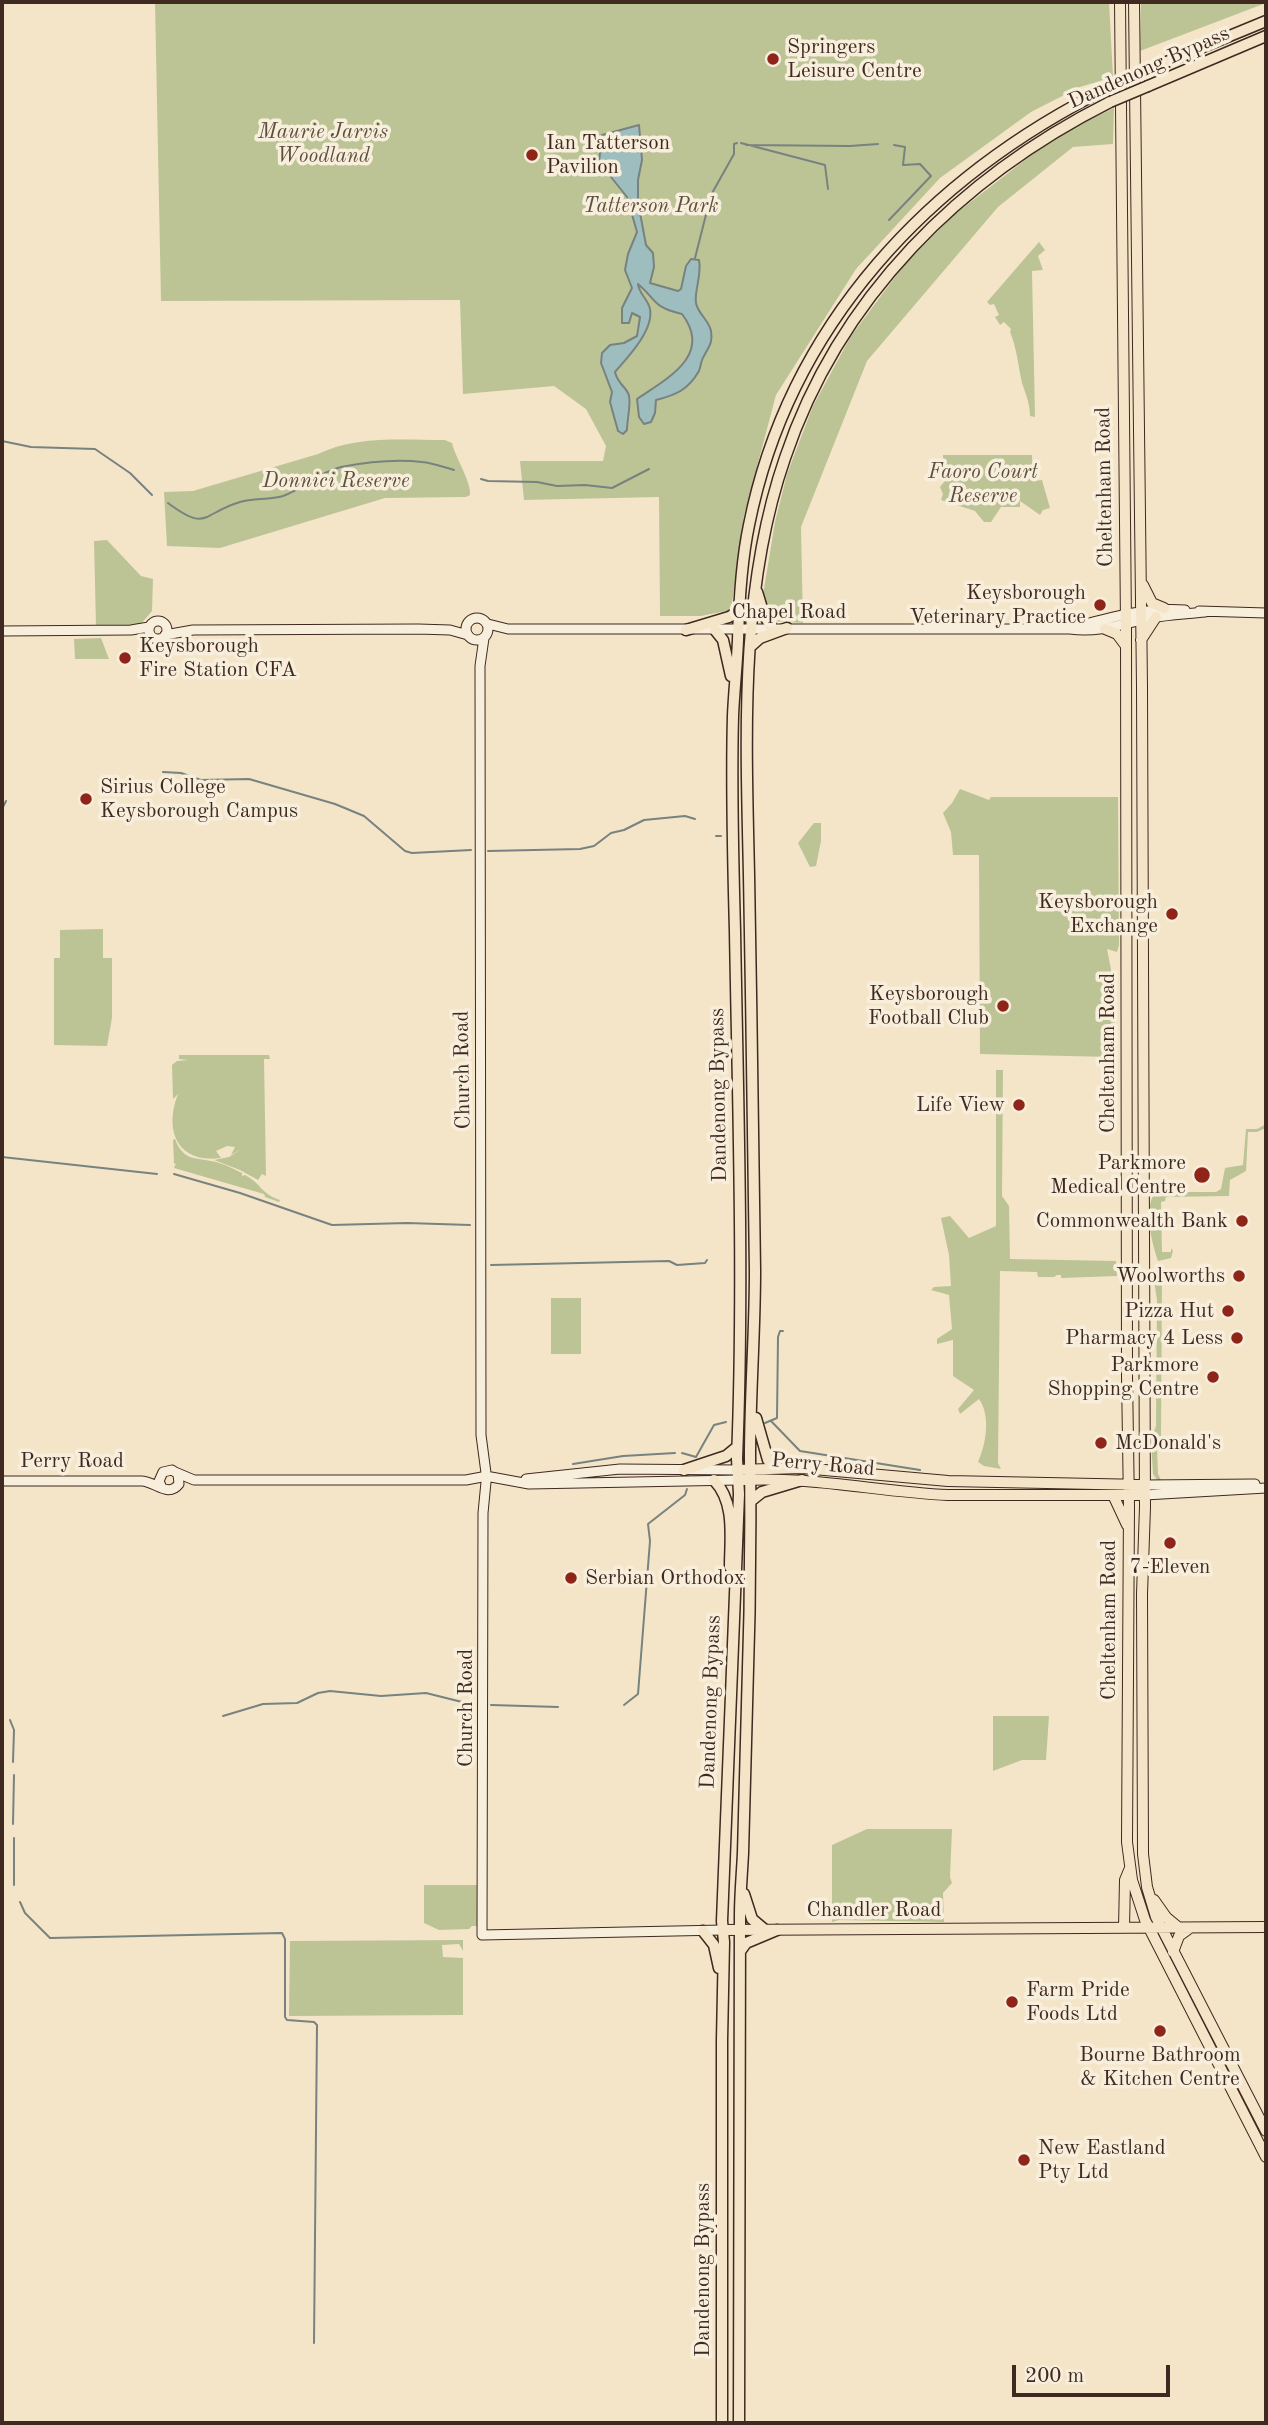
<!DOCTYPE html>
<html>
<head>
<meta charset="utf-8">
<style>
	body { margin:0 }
	#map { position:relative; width:1268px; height:2425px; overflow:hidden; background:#f4e5c9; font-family:"Old Standard TT",serif }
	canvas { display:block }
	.frame { position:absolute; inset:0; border:4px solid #3f2920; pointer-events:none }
	.scale { position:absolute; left:1012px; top:2365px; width:158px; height:32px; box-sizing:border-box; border:4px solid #3f2920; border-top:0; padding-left:9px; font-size:21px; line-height:24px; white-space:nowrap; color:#3f2920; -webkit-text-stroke:5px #f8eedc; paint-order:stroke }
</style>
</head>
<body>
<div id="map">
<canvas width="1268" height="2425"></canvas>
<div class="frame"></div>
<div class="scale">200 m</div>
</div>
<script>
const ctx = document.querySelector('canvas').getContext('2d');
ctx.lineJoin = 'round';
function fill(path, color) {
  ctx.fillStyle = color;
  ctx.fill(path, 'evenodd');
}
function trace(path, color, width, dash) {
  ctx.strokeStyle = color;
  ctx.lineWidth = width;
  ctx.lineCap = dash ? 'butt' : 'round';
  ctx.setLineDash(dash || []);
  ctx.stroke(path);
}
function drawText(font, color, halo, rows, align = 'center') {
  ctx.font = font + ' "Old Standard TT",serif';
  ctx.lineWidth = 7;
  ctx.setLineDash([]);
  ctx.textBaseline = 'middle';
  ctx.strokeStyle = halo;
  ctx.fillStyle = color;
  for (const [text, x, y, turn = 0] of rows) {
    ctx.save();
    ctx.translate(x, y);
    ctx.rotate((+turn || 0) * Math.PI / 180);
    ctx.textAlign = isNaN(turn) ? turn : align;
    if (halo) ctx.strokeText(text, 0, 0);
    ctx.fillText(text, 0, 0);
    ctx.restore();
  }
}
const green = new Path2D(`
	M155,2H1109L1113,77L1080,87L1031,112L940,178L856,269L776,395L744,516L731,610L701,616H660L659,497L524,500L520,461H603L606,446L586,409L554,386L463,394L460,300L161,301Z
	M1141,2H1266V3L1140,51Z
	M1114,108L1113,144L1073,147L998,207L867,361L801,527L803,623L771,621L769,619L763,595L775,522L787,474L813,406L851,336L904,265L955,214L1056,136Z
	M1039,242L1045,250L1038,256L1043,270L1032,271L1035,417L1030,416C1030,404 1026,395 1022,383C1018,365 1017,349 1010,332L1011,329L1004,322L1000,325L995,317L999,315L994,304L990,305L987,302Z
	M445,440L452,443C455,457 472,483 470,495L466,497L385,498L220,548L167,546L164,492L193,491L318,454C356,435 404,440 445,440Z
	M943,455H1032L1033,481L1042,480L1050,508L1043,510L1040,515L1020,501V507H1001L991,522H984L975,511L941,500L943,494L940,487L944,482Z
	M107,540L141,576L153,579L152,611L140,625L96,626L94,541Z
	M101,638L109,659H75L74,639Z
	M960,789L989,800L991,797H1118L1119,945L1117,952L1107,949L1114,985L1115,1049L1112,1057L980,1054L979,855H953L951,832L943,813L952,803Z
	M814,823H821V841L816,866L810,867L798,843Z
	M103,929V958H112V1018L107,1046L54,1045V958H60V930Z
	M179,1055H269L270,1059H264L266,1176L262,1174L258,1180L240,1170L214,1160L229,1157L243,1148L231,1155L235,1147L227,1146L216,1151L221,1158C176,1164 164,1129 178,1094L173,1099L172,1065L177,1061L188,1060L179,1059Z
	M996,1070H1003L1002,1196L1009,1206L1010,1259L1116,1261L1117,1276L1061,1278V1275H1057L1054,1277H1038L1037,1272L1000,1271L998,1463L1001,1469L984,1466L978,1462C986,1444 991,1416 979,1399L960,1414L958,1409L974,1390L953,1376V1340L937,1344V1339L952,1329L949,1295L931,1290L934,1287L951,1286L949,1255L941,1218L950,1216L969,1238L996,1226Z
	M1266,1124V1128L1257,1132H1248L1246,1171L1230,1180L1229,1196L1166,1197L1165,1201L1161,1202L1162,1252H1171V1248L1173,1251L1171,1258L1158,1261C1152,1243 1144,1213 1153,1196L1162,1192H1216L1221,1189L1225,1168L1243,1165L1246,1129H1257Z
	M175,1139C184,1162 195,1157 216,1162C227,1165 231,1168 242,1173V1176L245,1175C262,1184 261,1194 280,1200L279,1202L265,1197L264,1194L174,1168L176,1163L174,1164L173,1140Z
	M1159,1277H1162L1161,1440H1164L1157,1447L1158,1474L1162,1482L1157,1480L1153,1474L1151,1439L1156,1426L1157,1300L1154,1280Z
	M551,1298H581V1354H551Z
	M993,1716H1049L1046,1760H1022L993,1771Z
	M867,1829H952L950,1877L952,1883L943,1893L944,1922L839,1920L832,1922V1845Z
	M424,1885H481V1926H472L469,1929L439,1930L424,1923Z
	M463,1940V1951L459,1944L442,1945L443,1957L463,1958V2015L289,2016L290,1941Z`);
const water = new Path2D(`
	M639,125L642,160L638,180V202L646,245L653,253L654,267L650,283L678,291L681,289L686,266L691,259L699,260C702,276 694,291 696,303C698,314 709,320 711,331C713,343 709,346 704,356C701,360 701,366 699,371C688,390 676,395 656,400L655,413L651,422L644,424L639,417L637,399C668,378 713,355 682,314C652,307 658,301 638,284C639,294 648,299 650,309C654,330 628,357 615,372C618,385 628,388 629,396C631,405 627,420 627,430L623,434L618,431L610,402L612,392L601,363L602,353L610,345L624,343L637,336L640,317L632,313L629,323H622V308L632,288L625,270L628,254L637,232L627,197L599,162L602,135Z`);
const stream = new Path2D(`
	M741,143L825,165L828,189
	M746,145L850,146L878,144
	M889,220L931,176L920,164L903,165L905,147L894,145
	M695,258L711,195L734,154V144L737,143
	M2,441L31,447L95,449L130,473L152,495
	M481,479L488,481L537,482L557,486L585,485L612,488L649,469
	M168,503C208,533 202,513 240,502C253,498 269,500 283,496C301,490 319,472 341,467C367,462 396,459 422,462C433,463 443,467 454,470
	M163,772L181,773L201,780L249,779L335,804L364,816L405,851L412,853L471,850
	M2,809L6,801
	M716,836H721
	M488,851L580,849L594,846L611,833L624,830L644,820L685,816L695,819
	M2,1157L157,1174
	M174,1174L240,1193L332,1225L407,1223L470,1225
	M491,1265L669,1261L677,1265L705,1263L707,1260
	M771,1421L800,1451L920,1470
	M765,1423L777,1418L778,1337L780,1331H783
	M682,1453L696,1457L714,1425L726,1422
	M573,1464L623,1456L675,1453
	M491,1705L558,1707
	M624,1705L638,1694L650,1541L648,1524L685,1495L687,1489
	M223,1716L263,1704L297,1703L318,1693L330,1691L381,1696L426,1693L474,1705
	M10,1720L14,1730L13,1762
	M13,1824L14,1775
	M14,1838V1885
	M20,1902L25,1913L50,1938L282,1933L285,1939V2017L287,2020L314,2022L317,2025L314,2343`);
const secondary = new Path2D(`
	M1199,611L1266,613
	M466 629a11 11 0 1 1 22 0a11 11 0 1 1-22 0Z
	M149 630a9 9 0 1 1 18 0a9 9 0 1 1-18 0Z
	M488,624L508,629H1070C1099,633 1122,624 1150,618C1168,615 1187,614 1205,612
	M1075,627C1112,617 1147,607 1185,610
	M2,631L131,630L149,627
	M165,635L193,630L418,629L450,630L468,635
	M484,638L480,666L481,1435L486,1473
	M175,1472L194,1480H466L482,1477
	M491,1477L529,1484L738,1480
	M526,1479L620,1469L737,1470
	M2,1481H142C156,1482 168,1498 179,1484L178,1474L172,1470L163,1472L159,1481L162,1488
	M486,1482L483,1513L482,1935L723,1930
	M1145,1485L1255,1484
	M1145,1495L1266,1488`);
const primary = new Path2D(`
	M1120,2L1126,625L1127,1376L1129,1506L1127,1842L1132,1880L1145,1920L1266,2157
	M1134,2L1142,687L1145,1507L1142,1594L1143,1854L1147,1887L1156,1917L1266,2131
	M1143,585L1152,603L1164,608
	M1105,629L1117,634L1126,646
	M1141,640L1156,617
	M737,1470L802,1468L948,1481L1145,1485
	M742,1480C812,1476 879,1492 948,1495H1145
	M1113,1495L1127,1525
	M1154,1900L1166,1917L1178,1927
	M1124,1928L1125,1880L1130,1868
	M723,1930L1266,1927
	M1173,1952L1179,1936L1190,1928`);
const trunk = new Path2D(`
	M1147,70L1266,21
	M1148,86L1266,36
	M757,592L764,615L772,628
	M686,630L729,617L738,612
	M715,630L723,640L731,676
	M751,646L760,638L787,628
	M756,1418L768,1460L776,1468
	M684,1470L726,1456L737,1447
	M714,1480C736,1503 730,1538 730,1567
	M752,1500L762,1492L802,1480
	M744,1894L752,1919L765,1930
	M703,1931L714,1945L719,1968
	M741,1950L746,1943L777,1930
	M722,2423V2040L724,1942L722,1921L739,1494L737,1459C744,1283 738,1106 735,931C733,859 731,788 733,716C734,691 737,665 738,640C739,602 741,563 749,525C789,324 930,176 1110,87
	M739,2423C739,2254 741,2085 740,1915C740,1895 742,1874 743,1853C744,1804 746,1754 747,1705C750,1622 751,1540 750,1457C750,1395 755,1333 755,1271C754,1139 751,1007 749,875C746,736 739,591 785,458C839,297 961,177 1110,102`);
const trunkBridge = new Path2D(`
	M1110,87L1147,70
	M1110,102L1148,86`);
const markers = [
	[773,59,7,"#8f2418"],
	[532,155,7,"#8f2418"],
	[1100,605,7,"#8f2418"],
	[125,658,7,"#8f2418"],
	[86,799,7,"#8f2418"],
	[1172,914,7,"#8f2418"],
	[1003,1006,7,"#8f2418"],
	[1019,1105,7,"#8f2418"],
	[1202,1175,9,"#8f2418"],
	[1242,1221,7,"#8f2418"],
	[1239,1276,7,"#8f2418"],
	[1228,1311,7,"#8f2418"],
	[1237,1338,7,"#8f2418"],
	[1213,1377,7,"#8f2418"],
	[1101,1443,7,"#8f2418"],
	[1170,1543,7,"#8f2418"],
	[571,1578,7,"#8f2418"],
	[1012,2002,7,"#8f2418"],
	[1160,2031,7,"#8f2418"],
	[1024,2160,7,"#8f2418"]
];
const poiNames = [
	["Springers",787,47,"left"],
	["Leisure Centre",787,71,"left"],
	["Ian Tatterson",546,143,"left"],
	["Pavilion",546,167,"left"],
	["Keysborough",1086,593],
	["Veterinary Practice",1086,617],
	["Keysborough",139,646,"left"],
	["Fire Station CFA",139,670,"left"],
	["Sirius College",100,787,"left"],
	["Keysborough Campus",100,811,"left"],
	["Keysborough",1158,902],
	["Exchange",1158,926],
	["Keysborough",989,994],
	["Football Club",989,1018],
	["Life View",1005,1105],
	["Parkmore",1186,1163],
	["Medical Centre",1186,1187],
	["Commonwealth Bank",1228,1221],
	["Woolworths",1225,1276],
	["Pizza Hut",1214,1311],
	["Pharmacy 4 Less",1223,1338],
	["Parkmore",1199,1365],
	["Shopping Centre",1199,1389],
	["McDonald's",1115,1443,"left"],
	["7-Eleven",1170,1567,"center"],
	["Serbian Orthodox",585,1578,"left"],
	["Farm Pride",1026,1990,"left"],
	["Foods Ltd",1026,2014,"left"],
	["Bourne Bathroom",1160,2055,"center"],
	["& Kitchen Centre",1160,2079,"center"],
	["New Eastland",1038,2148,"left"],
	["Pty Ltd",1038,2172,"left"]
];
const streetNames = [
	["Dandenong Bypass",1149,68,-24],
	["Cheltenham Road",1105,487,-91],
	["Chapel Road",789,612],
	["Cheltenham Road",1108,1053,-90],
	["Church Road",463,1070,-91],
	["Dandenong Bypass",719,1095,-91],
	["Perry Road",72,1461],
	["Perry Road",823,1465,5],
	["Cheltenham Road",1109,1620,-90],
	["Dandenong Bypass",711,1702,-88],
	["Church Road",466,1708,-90],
	["Chandler Road",874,1910],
	["Dandenong Bypass",703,2270,-90]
];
const parkNames = [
	["Maurie Jarvis",323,132],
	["Woodland",323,156],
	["Tatterson Park",651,206],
	["Faoro Court",983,472],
	["Reserve",983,496],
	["Donnici Reserve",336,481]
];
fill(green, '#bcc496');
fill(water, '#9ebdbe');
trace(water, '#78827f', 2);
trace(stream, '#78827f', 2);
trace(secondary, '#3f2920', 11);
trace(primary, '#3f2920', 12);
trace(trunk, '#3f2920', 13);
trace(secondary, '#f8eedc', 9);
trace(primary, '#f4e5c9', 10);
trace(trunk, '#f4e5c9', 10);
trace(trunkBridge, '#3f2920', 13, []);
trace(trunkBridge, '#f4e5c9', 10);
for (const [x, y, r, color] of markers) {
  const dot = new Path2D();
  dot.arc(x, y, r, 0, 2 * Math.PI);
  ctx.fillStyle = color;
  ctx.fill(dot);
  trace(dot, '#f8eedc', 2.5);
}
drawText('21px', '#3f2920', '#f8eedc', poiNames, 'right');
drawText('21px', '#3f2920', '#f8eedc', streetNames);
drawText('italic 21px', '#5e503e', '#f8eedc', parkNames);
</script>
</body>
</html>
